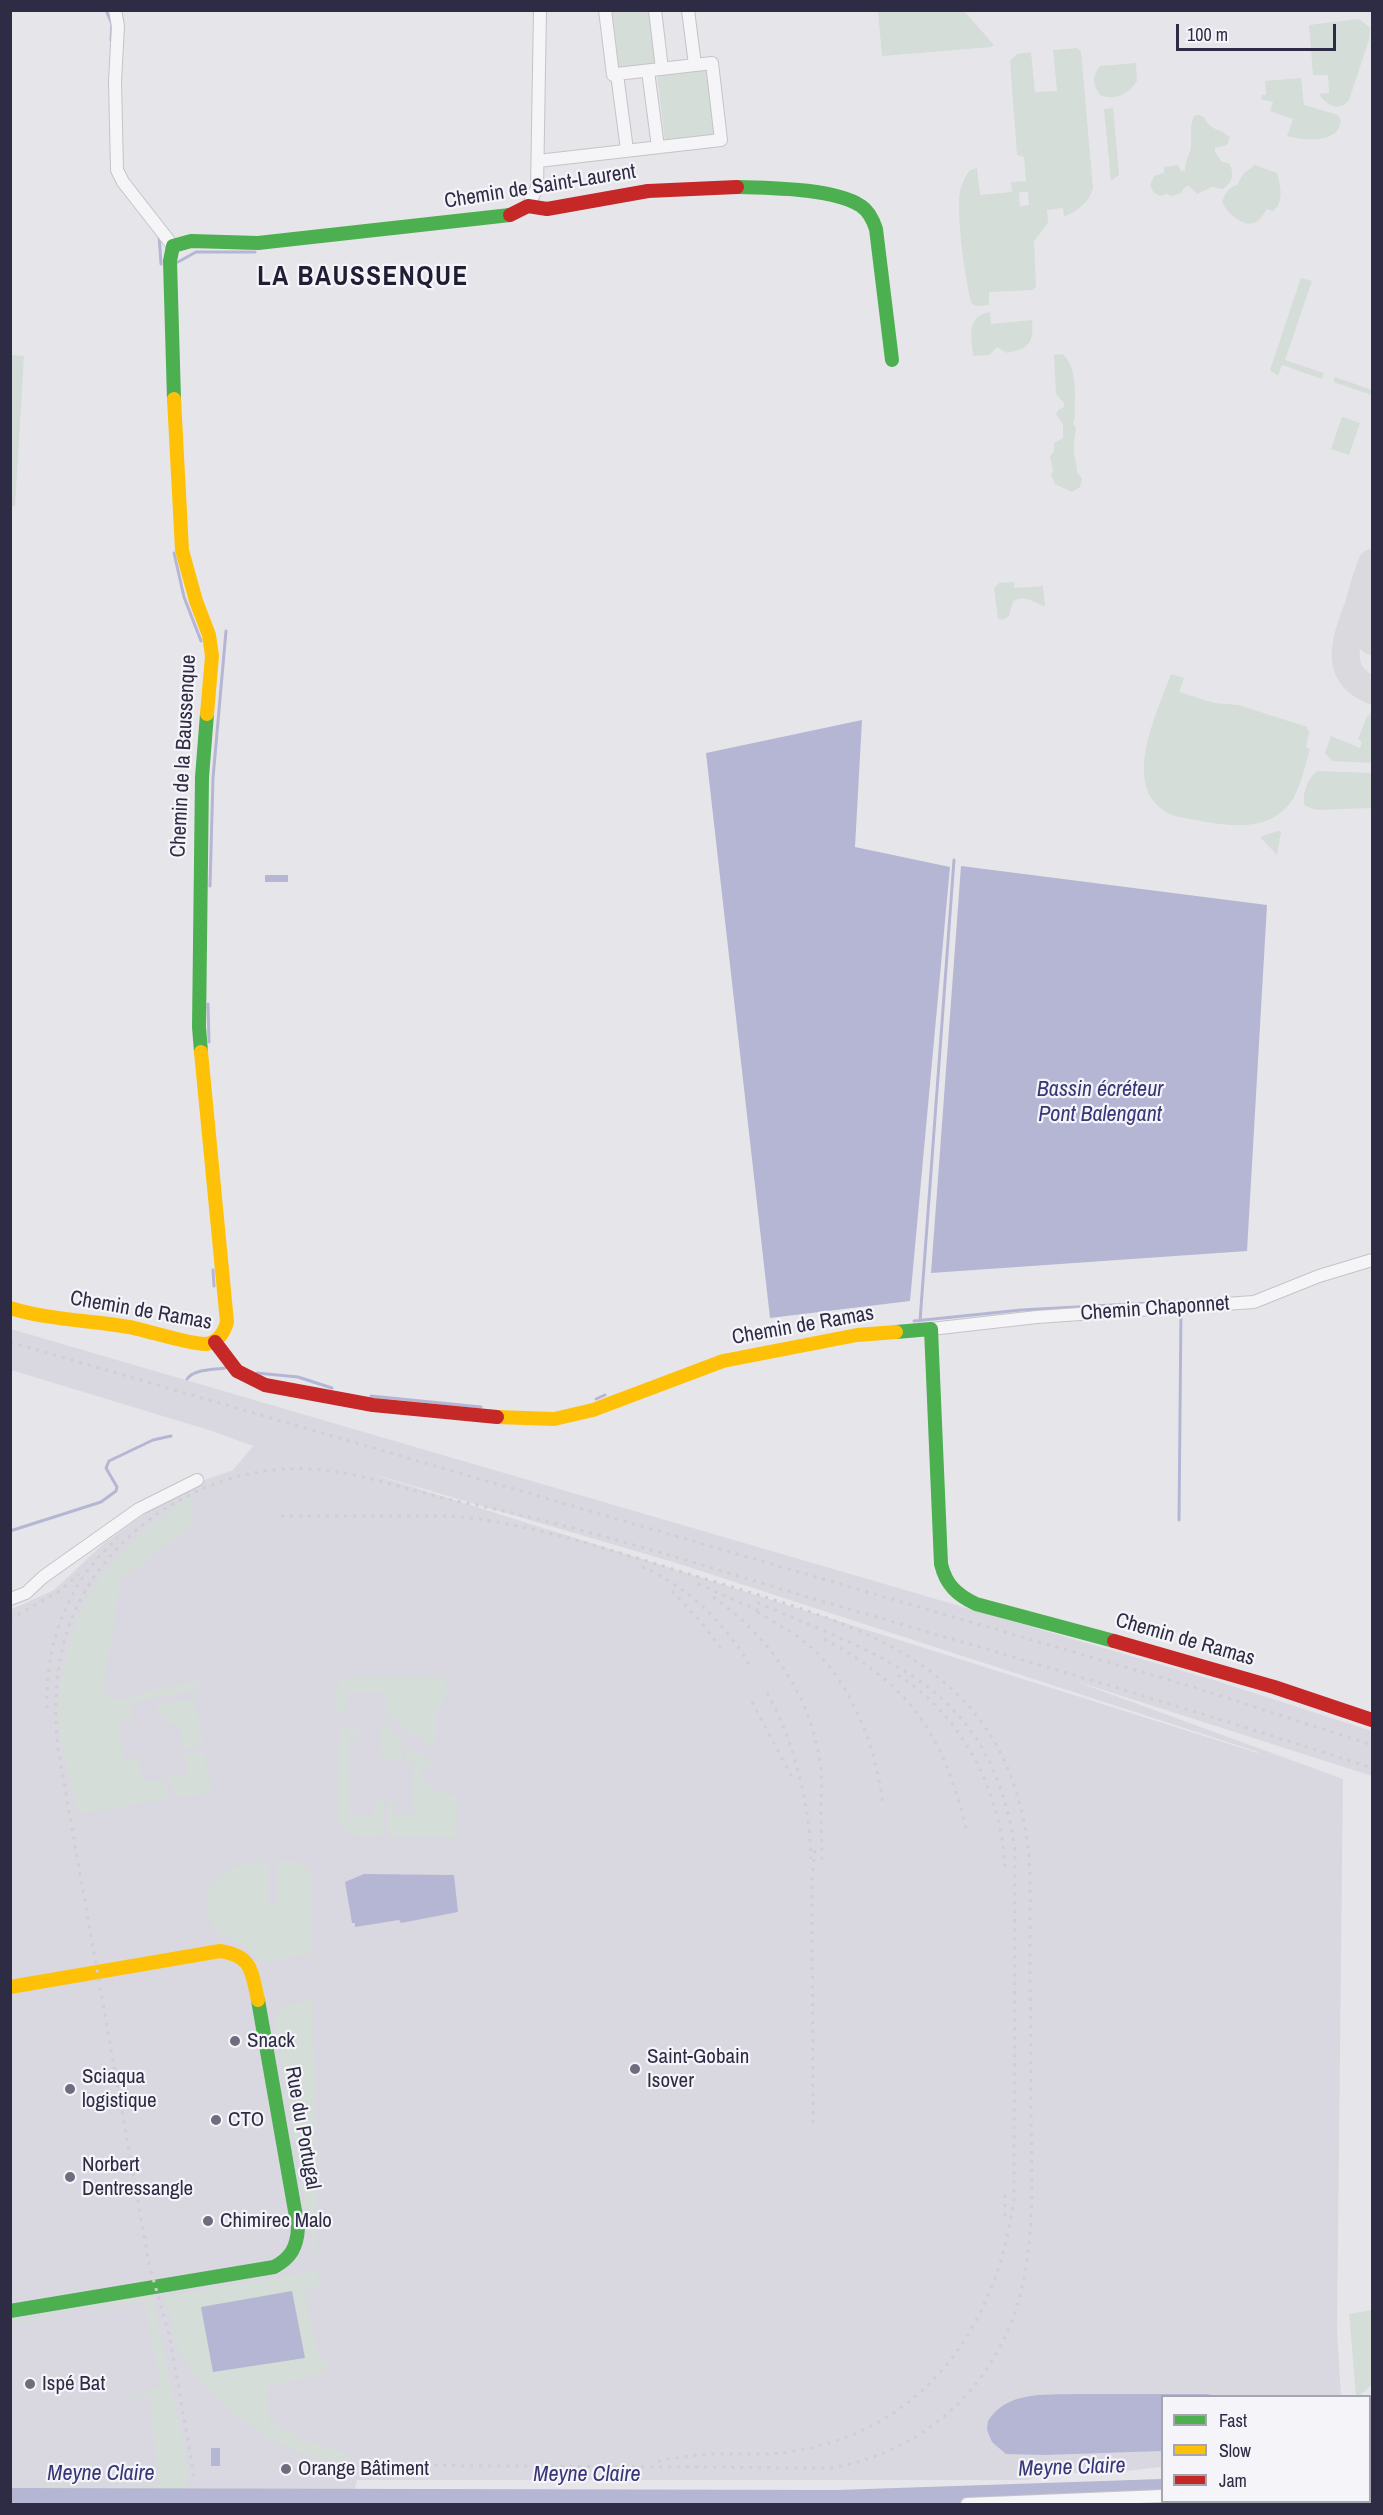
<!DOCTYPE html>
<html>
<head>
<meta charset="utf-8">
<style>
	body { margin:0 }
	#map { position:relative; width:1383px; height:2515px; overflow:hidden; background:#e6e6ea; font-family:"Archivo Narrow",sans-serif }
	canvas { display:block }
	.frame { position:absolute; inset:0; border:12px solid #2e2c44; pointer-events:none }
	.legend { position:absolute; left:1161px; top:2395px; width:210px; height:108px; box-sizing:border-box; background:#f4f4f9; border:2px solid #a5a4b1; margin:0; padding:8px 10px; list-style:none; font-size:18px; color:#2e2c44 }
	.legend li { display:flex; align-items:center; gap:12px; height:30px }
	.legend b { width:30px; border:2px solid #a5a4b1 }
	.scale { position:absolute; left:1176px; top:24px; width:160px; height:27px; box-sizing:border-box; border:3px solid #2e2c44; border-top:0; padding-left:8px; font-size:18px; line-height:21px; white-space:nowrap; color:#2e2c44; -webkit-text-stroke:4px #f4f4f9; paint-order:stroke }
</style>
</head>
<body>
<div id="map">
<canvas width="1383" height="2515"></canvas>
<div class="frame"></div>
<ul class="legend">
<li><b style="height:8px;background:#4caf50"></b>Fast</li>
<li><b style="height:8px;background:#ffc107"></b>Slow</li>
<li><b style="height:8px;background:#c62828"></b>Jam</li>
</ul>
<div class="scale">100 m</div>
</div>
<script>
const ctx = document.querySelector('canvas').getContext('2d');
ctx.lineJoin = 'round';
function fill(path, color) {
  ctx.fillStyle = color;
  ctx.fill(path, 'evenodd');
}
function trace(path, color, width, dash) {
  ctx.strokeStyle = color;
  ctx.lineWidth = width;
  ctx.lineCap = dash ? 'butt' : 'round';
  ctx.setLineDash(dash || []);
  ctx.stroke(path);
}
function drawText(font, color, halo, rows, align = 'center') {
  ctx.font = font + ' "Archivo Narrow",sans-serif';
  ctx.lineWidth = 4.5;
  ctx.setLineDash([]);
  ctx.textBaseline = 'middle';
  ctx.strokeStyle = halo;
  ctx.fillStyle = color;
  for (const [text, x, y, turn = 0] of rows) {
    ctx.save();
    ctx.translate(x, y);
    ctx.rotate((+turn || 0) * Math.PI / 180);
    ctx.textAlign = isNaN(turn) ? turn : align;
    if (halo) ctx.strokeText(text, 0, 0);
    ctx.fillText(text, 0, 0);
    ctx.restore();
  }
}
const built = new Path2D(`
	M11,1329L1217,1681L1372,1731V1776L1072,1680L1343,1779L1337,2330L1341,2396H1162V2467L1100,2474L1052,2472L1027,2480H357L354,2492L261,2494L246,2497L11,2491L10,1610L54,1590L103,1544L160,1503L199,1482L233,1470L253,1446L212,1431L11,1370ZM359,1470L673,1562L1258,1752V1753Z`);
const green = new Path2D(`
	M612,11H650L657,65L619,70Z
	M878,11H964L994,45L991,47L882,56Z
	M1359,19L1370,28L1369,40L1349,100C1340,113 1326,105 1319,94L1329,93L1328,75H1313L1309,25Z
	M1077,48L1081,52L1093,188C1089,203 1078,210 1064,217L1063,208L1047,210L1048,223L1034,241L1036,286L1033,290L989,292V305L976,306L972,304C965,283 956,212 960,191C962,183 965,176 970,170L977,168L980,195L1012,192L1011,182L1026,181L1024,157L1017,155L1010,61L1017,54L1031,52L1035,92L1057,91L1053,50ZM1028,192L1029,205L1020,206L1019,192Z
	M1136,63L1137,81C1128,94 1116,101 1100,95C1092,84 1092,76 1100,66Z
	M707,69L714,134L665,141L657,75Z
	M1301,78L1304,105L1338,115L1341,120C1340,124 1339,130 1335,133C1323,142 1301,140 1287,136L1293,119L1270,111L1273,102L1261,99L1262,95H1266L1265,81Z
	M1113,108L1119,175L1111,181L1104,109Z
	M1199,115L1204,117C1210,131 1220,128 1230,137L1227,145L1215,148V152L1221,161L1230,164C1234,176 1233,181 1223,189L1212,187L1197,194L1189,186L1185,187L1181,193L1172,196L1166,194L1161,196L1154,193L1150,185L1154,176L1164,173V167L1178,165L1181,171H1185C1185,159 1190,156 1191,146C1192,137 1189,126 1194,116Z
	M1255,165L1277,173C1280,185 1285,202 1273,211L1267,209C1265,212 1261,218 1258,221C1245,230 1227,213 1222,202C1225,194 1228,187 1237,185L1243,174Z
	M1301,278L1312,281L1285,360L1324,373L1322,379L1282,365L1278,376L1270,370Z
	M990,312L991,324L1032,320C1034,344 1029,348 1007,353L997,347L989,355L973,356C972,337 965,316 990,312Z
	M1063,354C1079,371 1074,395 1075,418L1073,424L1076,428C1075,436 1073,444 1074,452C1075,459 1077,465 1077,472L1082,479L1080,487L1072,492L1055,484L1051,475L1053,470L1050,457L1054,451V443L1063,438V424L1056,414L1058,410L1064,407V403L1056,394L1054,355Z
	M11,355L24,356L15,506H10Z
	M1335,377L1372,390V395L1333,382Z
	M1342,417L1360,423L1349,455L1331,449Z
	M1014,582V588L1043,586L1045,606C1033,603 1027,594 1013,601L1009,616L1003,620L998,619L994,588L999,583Z
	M1171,674L1184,678L1179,692L1214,703L1239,705L1307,727L1309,732L1306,748L1310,749C1305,765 1302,782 1294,797C1269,840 1214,823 1175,816C1116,794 1157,713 1171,674Z
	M1372,709V763L1332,761L1325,753L1331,736L1360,748L1362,742L1358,739L1367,716H1369Z
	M1318,771L1372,773V808L1317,810L1305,806C1301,796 1308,776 1318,771Z
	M1278,831L1281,832L1277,855L1260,837Z
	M192,1496L190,1528L123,1577L118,1595L103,1690L119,1701L149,1690L198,1681L197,1689L130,1703L131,1720L118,1723L124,1759L139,1757L144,1782L165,1778L169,1799L77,1814C71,1783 62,1751 58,1720C56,1701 60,1684 64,1666C81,1581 123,1542 192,1496Z
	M348,1678H445L447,1694L436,1714V1743L430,1747L424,1743L385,1711V1693L347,1692L348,1709L335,1711V1690L341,1680Z
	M194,1699L203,1745L184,1750L178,1723L166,1725L164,1714L158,1715L156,1705Z
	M381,1719L401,1737L403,1761L382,1758Z
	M358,1729V1736H350V1815L374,1816V1802H383L384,1836C365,1837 348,1839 338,1821L339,1730Z
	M408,1747L434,1762L419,1773C429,1790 437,1794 457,1795V1837L392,1838L388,1833V1801L393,1802V1814H414V1762L406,1761Z
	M204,1752L211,1792L178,1798L168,1778L188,1774L184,1755Z
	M258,1862L268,1863L269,1906H278V1862C296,1862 303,1858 312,1876V1954L262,1962C254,1958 252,1951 245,1947C233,1940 218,1936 211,1923C199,1902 213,1875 235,1867C242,1864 250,1863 258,1862Z
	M313,2000L317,2175L316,2268L274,2018L281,2007Z
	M317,2271L319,2286L304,2290L318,2353L328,2362L321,2375L267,2387L270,2422L308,2441L346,2453L344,2466L301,2453L267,2437L226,2408L195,2376L174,2340L171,2315L161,2296Z
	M152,2295L190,2475L186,2489L33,2491L44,2484L83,2487L159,2486L149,2396L117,2397L161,2388L144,2301L89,2310V2308Z
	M1372,2310V2385L1359,2396H1356L1349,2314Z
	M70,2311L73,2313L11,2325V2322Z
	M1372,2412V2463H1370V2416Z`);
const water = new Path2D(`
	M862,720L855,847L950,867L910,1301L770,1318L706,753Z
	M961,866L1267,905L1247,1251L931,1273Z
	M265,875H288V882H265Z
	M364,1874L454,1875L458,1912L401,1923L399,1920L355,1927V1923H352L345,1882Z
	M292,2291L305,2358L213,2372L201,2307Z
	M1075,2394H1207L1215,2396H1162V2451L1044,2455L1006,2454L992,2442L987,2430L988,2421C1007,2391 1043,2395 1075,2394Z
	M211,2448H220V2466H211Z`);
const stream = new Path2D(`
	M106,10L112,24L111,40
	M159,235L161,264
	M178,262L196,252H255
	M174,553L184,597L201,641
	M210,886L213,778L226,631
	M208,1004L209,1042
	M213,1270L214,1286
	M914,1321L1021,1310L1168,1302
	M920,1321L954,860
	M257,1373L298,1377L332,1388
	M187,1379C194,1369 213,1370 225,1368
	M371,1396L481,1407
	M596,1399L605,1395
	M1179,1520L1181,1309
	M10,1531L101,1502L116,1491L117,1487L106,1468L109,1461L153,1440L171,1436
	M1370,2400L1372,2399`);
const river = new Path2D(`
	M1370,2483H1372
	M10,2498L838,2500L1162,2489`);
const taxiway = new Path2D(`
	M1372,563C1364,588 1347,621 1372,641
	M1361,599C1350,632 1328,672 1372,690`);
const street = new Path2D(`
	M115,10L118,26L115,81L117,170L123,182L173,246
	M605,10L613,75L617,74
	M655,10L662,69
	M648,71L658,147
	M627,150L617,74L695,65
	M538,161L721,140L712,63L695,65L688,10
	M528,206L537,188L540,10
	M931,1329L1037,1317L1254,1302L1319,1276L1372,1260
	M10,1599L26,1593L43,1577L139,1509L197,1480
	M1370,2492H1372
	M967,2504L1162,2496`);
const fast = new Path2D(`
	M737,187C769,188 834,188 861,206C869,211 873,220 876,229L892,360
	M174,399L170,261L173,246L191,241L258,243L510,215
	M201,1052L199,1027L202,777L207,714
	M896,1332L931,1329L941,1564C946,1585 957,1595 976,1604L1114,1641
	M10,2311L274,2267C291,2258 297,2247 298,2228L258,2000`);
const slow = new Path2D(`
	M174,399L182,550L196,601L209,635L212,656L207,714
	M10,1308C49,1320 89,1320 129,1327C146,1330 191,1345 206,1344C218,1342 224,1333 227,1322L201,1052
	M497,1417L554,1419L593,1410L723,1361L857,1335L896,1332
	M10,1987L220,1951C253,1956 251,1971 258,2000`);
const jam = new Path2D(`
	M510,215L528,206L547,209L648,191L737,187
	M215,1342L237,1371L265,1385L373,1405L497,1417
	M1114,1641L1274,1687L1372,1720`);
const rail = new Path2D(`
	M10,1342L1190,1686L1372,1745
	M281,1516C319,1516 357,1516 394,1516C417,1516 440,1515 462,1517C547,1527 628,1556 709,1580C866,1627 1011,1667 1029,1857C1031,1887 1030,1918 1030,1948C1030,1992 1031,2036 1031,2080C1030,2140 1036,2207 1026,2267C1010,2371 936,2450 831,2468L362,2465
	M642,1567C687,1586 724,1622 749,1664
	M698,1584L764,1613
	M672,1591L702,1623L724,1653
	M713,1597C770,1637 810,1694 820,1763C823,1778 821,1794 821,1809C821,1828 822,1846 822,1865
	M757,1612C778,1624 798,1635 815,1651C854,1688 878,1754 883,1806
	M10,1619L58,1592L79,1574
	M824,1639C911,1686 943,1734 966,1828
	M898,1675C963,1716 1001,1792 1005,1867
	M767,1693C794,1740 810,1805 811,1859
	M752,1702L794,1781
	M47,1708C45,1643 68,1581 118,1538
	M813,2123L812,1880L815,1850
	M1005,2216V2193
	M658,2461C677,2458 697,2454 717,2454C743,2453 769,2456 795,2451C926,2429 997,2325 1014,2199L1015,1851C993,1687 888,1659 756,1602
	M194,2476L170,2338L149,2264L58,1749C54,1713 55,1678 64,1642C89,1548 179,1481 272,1470C338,1462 398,1489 461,1502C582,1526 700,1565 818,1600C1004,1654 1189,1708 1372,1768`);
const markers = [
	[235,2041,6,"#6e6d7e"],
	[635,2069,6,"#6e6d7e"],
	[70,2089,6,"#6e6d7e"],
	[216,2120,6,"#6e6d7e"],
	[70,2177,6,"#6e6d7e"],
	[208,2221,6,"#6e6d7e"],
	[30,2384,6,"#6e6d7e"],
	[286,2469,6,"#6e6d7e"]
];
const streetNames = [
	["Chemin de Saint-Laurent",540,187,-9],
	["Chemin de la Baussenque",184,756,-87],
	["Chemin Chaponnet",1155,1309,-4],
	["Chemin de Ramas",141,1311,10],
	["Chemin de Ramas",803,1326,-10],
	["Chemin de Ramas",1185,1640,16],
	["Rue du Portugal",302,2128,80]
];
const poiNames = [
	["Snack",247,2041],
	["Saint-Gobain",647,2057],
	["Isover",647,2081],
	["Sciaqua",82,2077],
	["logistique",82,2101],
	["CTO",228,2120],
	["Norbert",82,2165],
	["Dentressangle",82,2189],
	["Chimirec Malo",220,2221],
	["Ispé Bat",42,2384],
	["Orange Bâtiment",298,2469]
];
const waterNames = [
	["Bassin écréteur",1100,1090],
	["Pont Balengant",1100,1115],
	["Meyne Claire",1072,2468,-2],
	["Meyne Claire",101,2474],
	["Meyne Claire",587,2475]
];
const districtNames = [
	["LA BAUSSENQUE",363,278]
];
fill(built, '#d9d8e0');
fill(green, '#d4ddd7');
fill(water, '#b5b6d4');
trace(stream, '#b5b6d4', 3);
trace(river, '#b5b6d4', 20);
trace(taxiway, '#dadade', 28);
trace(street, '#c4c4c8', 14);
trace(street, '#f5f5f7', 12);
trace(fast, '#4caf50', 14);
trace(slow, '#ffc107', 14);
trace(jam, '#c62828', 14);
trace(rail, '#cfcfd2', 3, [3, 6]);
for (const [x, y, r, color] of markers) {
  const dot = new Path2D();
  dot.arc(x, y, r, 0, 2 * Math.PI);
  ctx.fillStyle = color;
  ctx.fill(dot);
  trace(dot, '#f4f4f9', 2);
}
drawText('21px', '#2e2c44', '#f4f4f9', streetNames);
drawText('21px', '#2e2c44', '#f4f4f9', poiNames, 'left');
drawText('italic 22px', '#373677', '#f4f4f9', waterNames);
ctx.letterSpacing = '1.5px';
drawText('bold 27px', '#201e35', '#f4f4f9', districtNames);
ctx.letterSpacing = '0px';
</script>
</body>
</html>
